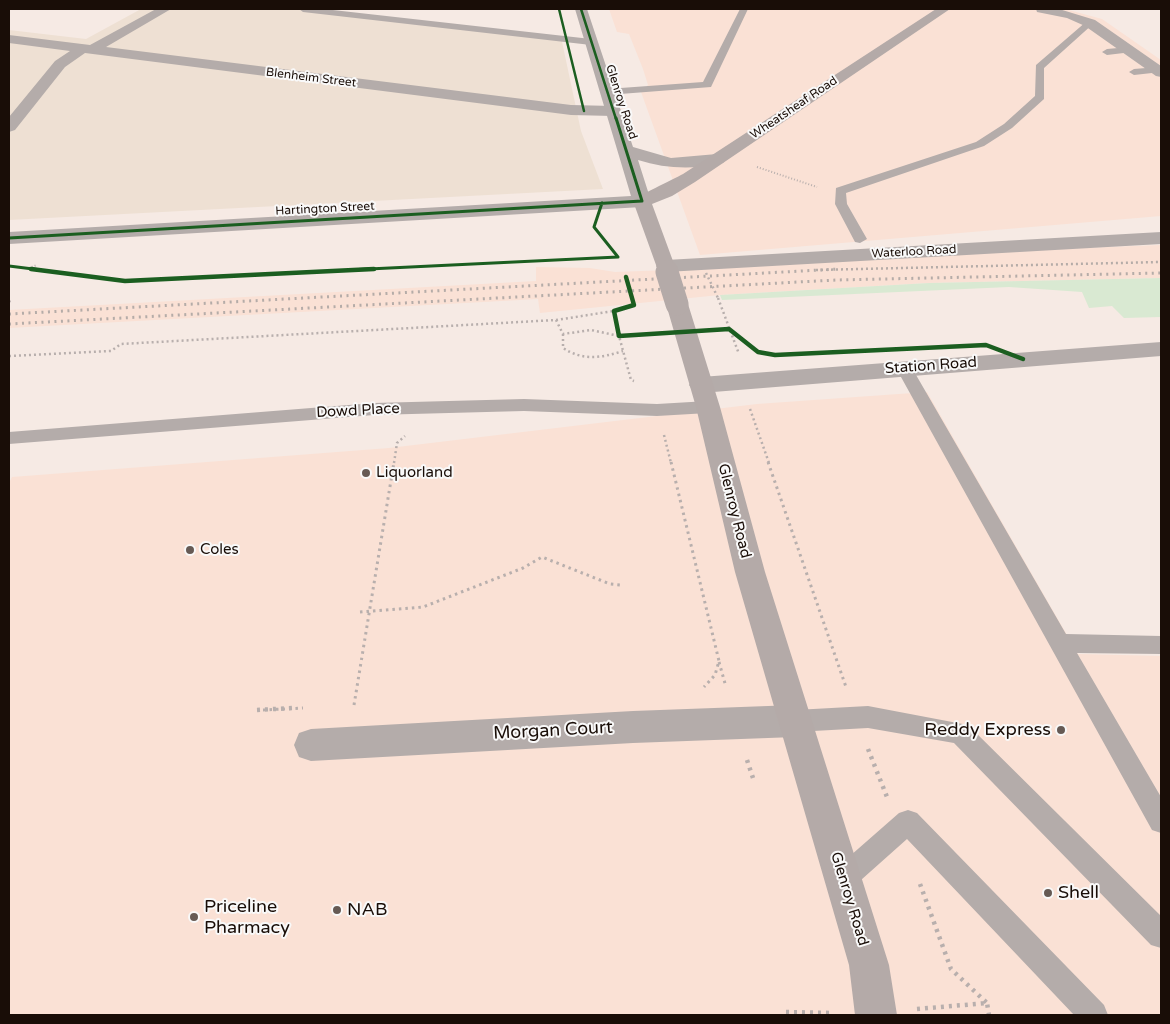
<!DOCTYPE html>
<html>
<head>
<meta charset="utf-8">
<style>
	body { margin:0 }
	#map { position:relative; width:1170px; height:1024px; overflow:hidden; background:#f6eae4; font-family:"Varela Round",sans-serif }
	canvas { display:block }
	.frame { position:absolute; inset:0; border:10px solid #190d07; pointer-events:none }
</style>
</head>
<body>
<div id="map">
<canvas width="1170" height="1024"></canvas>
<div class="frame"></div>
</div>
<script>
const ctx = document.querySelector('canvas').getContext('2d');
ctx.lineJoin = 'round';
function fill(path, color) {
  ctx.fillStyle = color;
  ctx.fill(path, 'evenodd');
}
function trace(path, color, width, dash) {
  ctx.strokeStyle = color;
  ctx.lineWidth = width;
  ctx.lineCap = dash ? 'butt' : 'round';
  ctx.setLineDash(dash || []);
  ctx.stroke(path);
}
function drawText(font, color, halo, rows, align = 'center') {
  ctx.font = font + ' "Varela Round",sans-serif';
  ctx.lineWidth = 4;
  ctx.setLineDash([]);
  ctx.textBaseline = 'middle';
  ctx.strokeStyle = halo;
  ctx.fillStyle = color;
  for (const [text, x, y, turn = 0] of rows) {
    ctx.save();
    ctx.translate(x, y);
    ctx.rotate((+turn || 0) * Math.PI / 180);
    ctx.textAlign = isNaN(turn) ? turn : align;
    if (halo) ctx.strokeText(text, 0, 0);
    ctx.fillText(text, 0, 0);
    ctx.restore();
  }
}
const built = new Path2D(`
	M609,9H1065L1102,19L1161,60V216L700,255L641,92L648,85L643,69L629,34L617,32Z
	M1161,245V278L929,283L720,295L540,313L538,299L9,328V310L536,281V267L590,268L615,272L722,268L1054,249Z
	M927,392L1078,654L1161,656V1015H9V483L12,477L389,448L757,404Z`);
const industrial = new Path2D(`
	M141,9H300L561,37L581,131L603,189L9,220V30L86,39Z`);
const green = new Path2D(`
	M1161,278V317L1124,318L1112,306L1089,308L1082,292L1009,287L722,300L720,295L929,283Z`);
const pathFar3 = new Path2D(`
	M757,167L817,187
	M29,268L37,265`);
const pathFar2 = new Path2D(`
	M718,298L739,354
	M9,302L11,299
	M556,320L563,334L591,330L619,336L631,380L634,381
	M563,334V348C583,361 601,358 623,351
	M9,356L111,351L121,344L556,320L614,311
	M750,409L769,463
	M664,435L671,463
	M394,463L397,443L405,436`);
const pathFar1 = new Path2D(`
	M671,462L719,661L715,675L704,687
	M768,462L846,687
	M360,612L423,607L523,568L542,557L610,584L621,585
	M719,662L726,687
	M354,705L394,462
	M263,710L303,708`);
const path = new Path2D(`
	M257,710L292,708
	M868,749L887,797
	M747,760L753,778
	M920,884L951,969L987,1003
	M917,1009L987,1003L989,1015
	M786,1012L833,1013`);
const service = new Path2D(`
	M299,9H324L591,39L596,42L591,45L303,12Z
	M740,9H748L711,87L607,95L602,92L607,89L703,82Z
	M1087,21L1094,23L1044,68V99L1012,128L984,146L846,193L847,204L867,239L860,243L855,242L835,204L836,188L976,142L1004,124L1035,96L1036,65Z
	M1129,47L1132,48V52L1107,55L1102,52L1107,49Z
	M1158,67L1161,68V72L1134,75L1129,72L1134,69Z
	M904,363L910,364L912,368L1066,634L1161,636V654L1077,653L1161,797V833L1152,830L896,368L898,364Z
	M524,399L657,404L708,401L714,403L716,407L714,411L708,413L657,416L524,411L374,415L9,444V432L374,403Z
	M868,706L968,725L1161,916V948L1151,945L954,743L868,728L795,732L787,729L784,721L787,713L795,710Z
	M908,810L917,813L1104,1005L1108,1015H1074L907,839L852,888L843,892L834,888L830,879L834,870L899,813Z`);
const minor = new Path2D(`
	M156,9H171L106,47L571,105L613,106L621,111L613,116L571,115L85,53L65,67L15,130L9,132V117L55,61L70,51L9,43V35L90,45Z
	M1036,9H1059L1095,20L1161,66V77L1156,76L1085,26L1067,18L1037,12Z
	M1161,232V244L666,272L659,270L656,266L659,262L666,260Z
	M1161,342V356L701,393L693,391L689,385L693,379L701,377Z
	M795,705L807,710L812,721L807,732L795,737L633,743L311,761L299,757L294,745L299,733L311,729L633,711Z`);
const tertiary = new Path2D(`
	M575,9H587L633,147L671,158L717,154L723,155L726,159L723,163C694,170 666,169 638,160L651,201L649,205L642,207L9,244V232L631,196Z`);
const secondary = new Path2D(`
	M936,9H950L695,182L672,196L652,204L677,272L674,276L667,278L660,276L633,201C635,197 674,179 683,174Z
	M677,298L685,299L688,304L720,407L765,572L889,965L897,1015H855L849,965L735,572L696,407L666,304L669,299Z`);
const railFar1 = new Path2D(`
	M816,270L1161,262`);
const rail = new Path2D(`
	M9,314L839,269
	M9,324L836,280L1161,273`);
const pathBridge = new Path2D(`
	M706,273L718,298`);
const secondaryBridge = new Path2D(`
	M667,272L677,304`);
const cyclewayFar2 = new Path2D(`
	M559,9L584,111
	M581,9L616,119`);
const cyclewayFar1 = new Path2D(`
	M9,238L642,201L616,118
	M9,266L41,270
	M348,270L618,257L594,227L602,203`);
const cycleway = new Path2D(`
	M31,269L125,281L374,269
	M626,277L634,305L614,311L619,336L729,329L758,352L775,355L986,345L1023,359`);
const markers = [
	[366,473,5,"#665a54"],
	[190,550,5,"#665a54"],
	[1061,730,5,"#665a54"],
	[1048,893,5,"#665a54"],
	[337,910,5,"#665a54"],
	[194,917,5,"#665a54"]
];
const farStreetnames = [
	["Blenheim Street",311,78,7],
	["Glenroy Road",621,102,72],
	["Wheatsheaf Road",794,108,-34],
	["Hartington Street",325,209,-3],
	["Waterloo Road",914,252,-3]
];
const streetNames = [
	["Station Road",931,366,-4],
	["Dowd Place",358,411,-3],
	["Glenroy Road",734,511,76],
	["Glenroy Road",849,899,73]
];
const poiNames = [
	["Liquorland",376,473],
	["Coles",200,550]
];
const nearPoinames = [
	["Reddy Express",1051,730,"right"],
	["Shell",1058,893],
	["Priceline",204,907],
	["Pharmacy",204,928],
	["NAB",347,910]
];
const nearStreetnames = [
	["Morgan Court",553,731,-3]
];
fill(built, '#fae1d5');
fill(industrial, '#eee0d3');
fill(green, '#d9e9d2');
trace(pathFar3, '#b8afad', 2, [1, 2]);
trace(pathFar2, '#b8afad', 2.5, [2, 3]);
trace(pathFar1, '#b8afad', 3, [2.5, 4]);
trace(path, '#b8afad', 4.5, [3, 5]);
fill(service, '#b4acaa');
fill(minor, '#b4acaa');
fill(tertiary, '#b4acaa');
fill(secondary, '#b4aaa8');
trace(railFar1, '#b5aca8', 2.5, [2, 3]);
trace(rail, '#b5aca8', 3, [2, 4.5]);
trace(pathBridge, '#b8afad', 2.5, [2, 3]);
trace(secondaryBridge, '#b4aaa8', 23);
trace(cyclewayFar2, '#1b5e20', 2.5);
trace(cyclewayFar1, '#1b5e20', 3);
trace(cycleway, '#1b5e20', 4.5);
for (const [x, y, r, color] of markers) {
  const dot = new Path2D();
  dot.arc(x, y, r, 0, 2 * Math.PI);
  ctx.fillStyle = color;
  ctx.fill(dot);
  trace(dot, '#f9f9f9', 2);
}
drawText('12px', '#190d07', '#f9f9f9', farStreetnames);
drawText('15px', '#190d07', '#f9f9f9', streetNames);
drawText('15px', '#190d07', '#f9f9f9', poiNames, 'left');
drawText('18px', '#190d07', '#f9f9f9', nearPoinames, 'left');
drawText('18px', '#190d07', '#f9f9f9', nearStreetnames);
</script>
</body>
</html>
